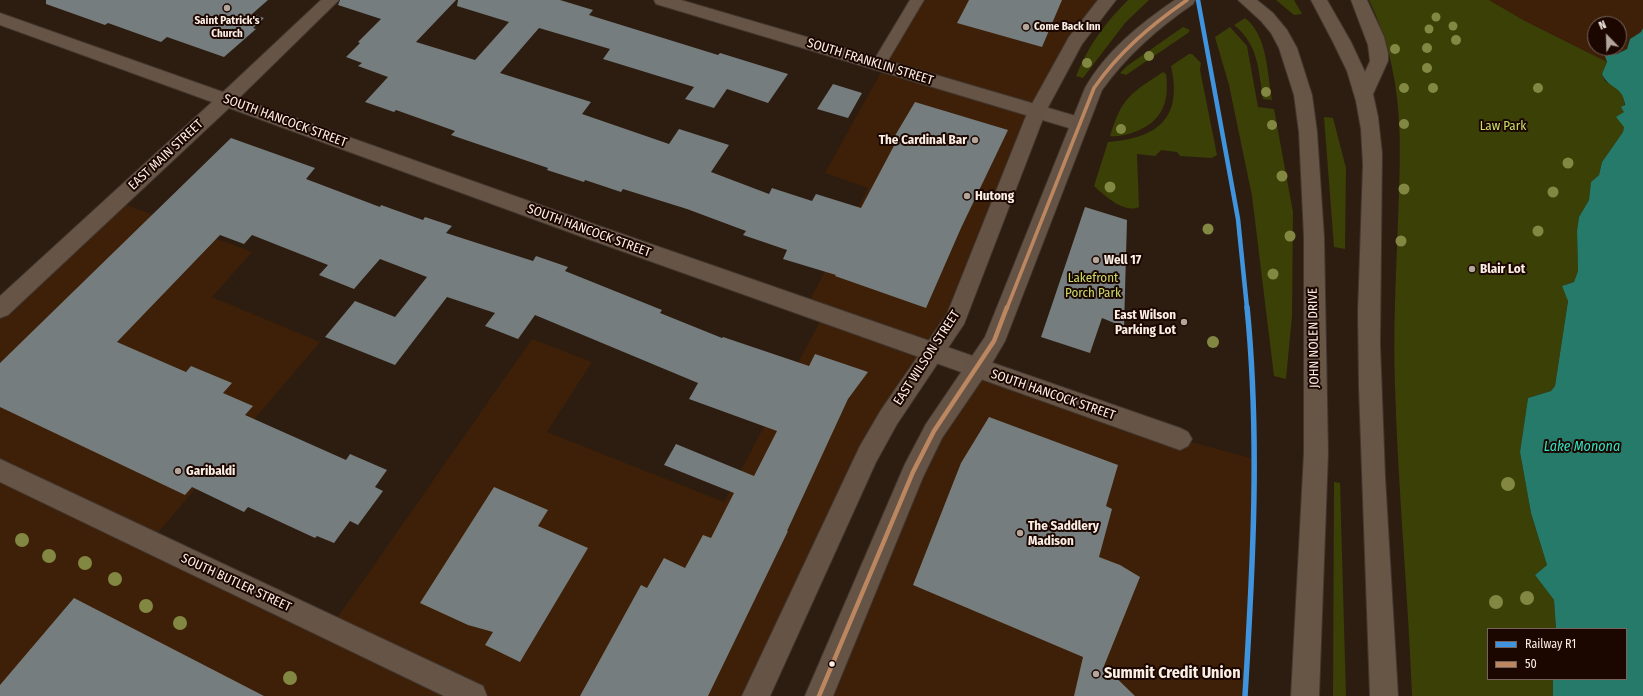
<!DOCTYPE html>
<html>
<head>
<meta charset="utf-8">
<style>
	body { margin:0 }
	#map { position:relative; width:1643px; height:696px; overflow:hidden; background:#2c1d10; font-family:"Fira Sans Condensed",sans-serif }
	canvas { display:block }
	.legend { position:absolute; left:1487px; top:628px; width:140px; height:52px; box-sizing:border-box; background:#1b0700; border:1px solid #75635c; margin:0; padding:5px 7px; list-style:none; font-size:12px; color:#fbeee5 }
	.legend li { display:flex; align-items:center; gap:8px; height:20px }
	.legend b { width:20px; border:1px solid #75635c }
	.north { position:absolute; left:1587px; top:16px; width:40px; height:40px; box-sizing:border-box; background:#1b0700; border:1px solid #75635c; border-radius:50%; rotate:337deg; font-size:11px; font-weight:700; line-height:16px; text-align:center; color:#fbeee5 }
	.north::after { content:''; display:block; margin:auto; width:14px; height:18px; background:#b3a59a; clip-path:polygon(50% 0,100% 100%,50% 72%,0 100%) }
</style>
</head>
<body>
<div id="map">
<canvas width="1643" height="696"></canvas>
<ul class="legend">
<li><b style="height:5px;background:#4094de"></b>Railway R1</li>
<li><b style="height:5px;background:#bb8660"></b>50</li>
</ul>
<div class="north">N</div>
</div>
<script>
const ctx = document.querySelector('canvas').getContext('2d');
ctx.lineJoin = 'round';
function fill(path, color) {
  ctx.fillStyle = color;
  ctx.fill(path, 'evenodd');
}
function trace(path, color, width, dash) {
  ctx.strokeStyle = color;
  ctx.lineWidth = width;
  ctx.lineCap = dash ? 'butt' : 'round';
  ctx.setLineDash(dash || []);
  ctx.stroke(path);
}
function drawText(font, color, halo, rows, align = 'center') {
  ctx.font = font + ' "Fira Sans Condensed",sans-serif';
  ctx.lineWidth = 4;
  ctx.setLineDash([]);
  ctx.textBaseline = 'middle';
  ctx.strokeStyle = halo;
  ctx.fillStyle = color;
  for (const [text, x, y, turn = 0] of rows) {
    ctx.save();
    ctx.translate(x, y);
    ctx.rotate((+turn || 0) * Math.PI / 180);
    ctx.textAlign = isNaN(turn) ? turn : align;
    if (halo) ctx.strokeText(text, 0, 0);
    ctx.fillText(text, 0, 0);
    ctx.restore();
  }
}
const built = new Path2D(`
	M921,0H1108L1075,41L956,318L912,382L756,696H0V309L116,201L252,252L212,297L320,342L150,542L330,628L532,339L592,362L547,432L724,502L824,314L806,308L868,188L825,173Z
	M1489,0H1643V28L1641,32L1630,39L1627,49L1617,54L1606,56L1607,62L1525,21ZM1595,24H1619V48H1595Z
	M977,368L1180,439L1254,459L1249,632L1245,696H819L854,612Z`);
const green = new Path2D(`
	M1128,0H1149L1125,23L1083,78L1076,76C1088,46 1105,23 1128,0Z
	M1276,0H1294L1302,14L1294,15Z
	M1369,0H1489L1525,21L1607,62L1602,74L1605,81L1621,91L1624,98V127L1623,132L1602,162L1599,175L1591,182L1589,200L1579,217L1577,231L1578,271L1574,282L1562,286L1568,300L1555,386L1551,391L1528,398L1520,452L1531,513L1547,565L1535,575L1554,600L1556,629H1488V679H1553V696H1412C1408,593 1398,490 1395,386C1393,331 1396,276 1398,221C1401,139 1405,76 1369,0Z
	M1245,18C1268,36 1267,73 1272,100L1263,99C1258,70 1259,45 1234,25Z
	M1183,27L1190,30L1188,33L1126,75L1120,73L1127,66Z
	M1230,27L1247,46L1258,107L1274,109L1293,212L1292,316L1286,379L1274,376L1252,196L1229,85L1215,37Z
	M1189,54H1192L1201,63L1200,70L1217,155L1212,158L1180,156L1177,152L1161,150L1155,156L1137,154L1139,207C1124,214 1104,195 1094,186L1108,142C1157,138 1183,119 1171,66Z
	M1163,72L1166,74C1170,104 1161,123 1132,133C1125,135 1117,137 1110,136C1122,97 1130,94 1163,72Z
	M1324,117L1333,118L1346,168L1345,249L1334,247Z
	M1334,482L1340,483L1346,696H1333Z`);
const water = new Path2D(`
	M1643,28V696H1553V679H1626V629H1556L1554,600L1535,575L1547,565L1531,513L1520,452L1528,398L1551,391L1555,386L1568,301L1562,286L1574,282L1578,271L1577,231L1579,217L1589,200L1591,182L1599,175L1602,162L1623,132L1624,127L1616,117L1624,112L1621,107L1625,105C1623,85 1609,90 1602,74L1607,62L1605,56L1617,54L1627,49L1630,39L1641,32Z`);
const building = new Path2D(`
	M46,0H268L252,14L264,18L253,28L256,29L224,57L167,37L161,42L108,23L105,25L46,4Z
	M340,0H456L416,42L475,60L509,22L457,6L458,0H560L593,10L589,15L718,55L720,53L788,74L768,103L727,89L714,108L685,99L694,87L603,59L610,49L539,28L500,73L591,102L582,114L669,144L679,129L729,145L711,172L769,194L772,188L812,201L816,194L861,208L897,140L893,139L915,102L1008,130L961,228L926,308L835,276L836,275L783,259L787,250L743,235L746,231L687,209L623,189L621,192L585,180L584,182L547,170L548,168L451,135L455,131L396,110L394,112L365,102L388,77L358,66L362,63L346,57L360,43L358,42L381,19L338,5Z
	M969,0H1062L1042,47L957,23Z
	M833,84L862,93L848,118L817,109Z
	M231,138L315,168L306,179L380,207L381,205L423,220L425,217L452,226L446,233L533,261L536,256L568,267L565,271L662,310L660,313L722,338L723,337L809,366L815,354L868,372L848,399L787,531H788L708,696H580L641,585L647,588L664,558L685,568L703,535L711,538L734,493L664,465L676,444L754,476L777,431L689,399L698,383L535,315L518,339L485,326L495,313L447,297L395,365L325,337L355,301L395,317L427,277L380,259L354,289L319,275L328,265L252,235L244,244L220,235L117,342L186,372L191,366L232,383L223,393L253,406L245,415L346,460L350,454L387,470L375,487L383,491L358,525L350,521L334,543L317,536L315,538L248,507L244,512L192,487L185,495L0,407V363Z
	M1085,207L1127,220L1124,327L1102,318L1090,353L1041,337Z
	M989,417L1118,465L1106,506L1112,509L1099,557L1120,565L1140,577L1104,666L1135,696H1074L1083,657L913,585L961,463Z
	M494,487L548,510L538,526L588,548L520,662L485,645L493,632L468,625L420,603Z
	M74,598L264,696H0V685Z`);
const lane = new Path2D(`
	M910,0H924L883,69L878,70L873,69L871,65Z`);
const street = new Path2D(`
	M321,0H339L239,98L602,227L1180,428L1188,432L1192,439L1188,446L1180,450L588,239L229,108L8,315L0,318V296L212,102L0,25V13L223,92Z
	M654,0H681L1086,119L1088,124L1086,129L1079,131L656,4Z
	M0,459L483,686L487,696H444L0,482Z`);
const secondary = new Path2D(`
	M1098,0H1116L1082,44L1046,111L964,324L897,424L876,462L770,696H742L860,446L881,410L947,314L1028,111L1069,37Z
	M1175,0H1195L1193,4C1158,28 1127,55 1102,90L1005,341L985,375L942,438L923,477L833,696H805L905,464L926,424L985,337L1085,88C1106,51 1141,23 1175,0Z`);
const primary = new Path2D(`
	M1238,0H1257L1273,13L1287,30L1297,48L1312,95L1317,132L1324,237L1328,453L1319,696H1291L1304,453V237L1299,132L1294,95L1279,48L1271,33L1261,21Z
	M1311,0H1327L1351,42L1365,72L1370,61L1368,45L1351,0H1367L1384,37L1388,53V61L1373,94L1378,117L1382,153L1380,344L1385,476L1398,696H1370L1359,388L1358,312L1363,165L1361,129L1356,101L1347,71L1333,42Z`);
const bus1Far1 = new Path2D(`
	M1007,308L1094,88C1119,52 1151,25 1187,0`);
const bus1 = new Path2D(`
	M819,696L913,472L934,431L994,341L1007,307`);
const rail1Far1 = new Path2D(`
	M1198,0L1238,219L1247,308`);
const rail1 = new Path2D(`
	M1245,696C1253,566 1260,437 1247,307`);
const trees = [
	[1436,17,4.5],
	[1453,26,4.5],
	[1429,29,4.5],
	[1456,40,5],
	[1427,48,5],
	[1395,49,5],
	[1149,56,5],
	[1087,63,5],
	[1427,68,5],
	[1404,88,5],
	[1433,88,5],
	[1538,88,5],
	[1266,92,5],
	[1404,124,5],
	[1272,125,5],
	[1121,129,5],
	[1568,163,5.5],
	[1282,176,5.5],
	[1110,187,5.5],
	[1404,189,5.5],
	[1553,192,5.5],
	[1208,229,5.5],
	[1538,231,5.5],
	[1290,236,5.5],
	[1401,241,5.5],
	[1273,274,5.5],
	[1213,342,6],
	[1508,484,7],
	[22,540,7],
	[49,556,7],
	[85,563,7],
	[115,579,7],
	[1527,598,7],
	[1496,602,7],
	[146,606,7],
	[180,623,7],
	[290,678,7]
];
const markers = [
	[227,8,4,"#b3a59a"],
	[1026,27,4,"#b3a59a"],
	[975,140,4,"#b3a59a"],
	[967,196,4,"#b3a59a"],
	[1096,260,4,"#b3a59a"],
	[1472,269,4,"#b3a59a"],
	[1184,322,4,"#b3a59a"],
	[178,471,4,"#b3a59a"],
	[1020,533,4,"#b3a59a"],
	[832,664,3.5,"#fbeee5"],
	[1096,674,4,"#b3a59a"]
];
const farPoinames = [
	["Saint Patrick's",227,21],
	["Church",227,34],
	["Come Back Inn",1034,27,"left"]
];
const streetNames = [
	["SOUTH FRANKLIN STREET",870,62,17],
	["SOUTH HANCOCK STREET",285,121,20],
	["EAST MAIN STREET",166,155,-43],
	["SOUTH HANCOCK STREET",589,231,20],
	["JOHN NOLEN DRIVE",1314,338,-91],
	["EAST WILSON STREET",927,358,-57],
	["SOUTH HANCOCK STREET",1053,395,19],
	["SOUTH BUTLER STREET",236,583,25]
];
const parkNames = [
	["Law Park",1503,126],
	["Lakefront",1093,278],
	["Porch Park",1093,293]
];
const poiNames = [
	["The Cardinal Bar",967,140,"right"],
	["Hutong",975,196],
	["Well 17",1104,260],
	["Blair Lot",1480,269],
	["East Wilson",1176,315,"right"],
	["Parking Lot",1176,330,"right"],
	["Garibaldi",186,471],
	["The Saddlery",1028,526],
	["Madison",1028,541]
];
const waterNames = [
	["Lake Monona",1582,447]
];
const nearPoinames = [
	["Summit Credit Union",1104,674]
];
fill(built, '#3d2007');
fill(green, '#3a4006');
fill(water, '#257a69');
fill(building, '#767d7f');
trace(lane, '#41362f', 2);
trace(street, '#41362f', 2);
trace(secondary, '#41362f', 2);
trace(primary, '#41362f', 2);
fill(lane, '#665446');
fill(street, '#665446');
fill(secondary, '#655445');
fill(primary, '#675546');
trace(bus1Far1, '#bb8660', 3.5);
trace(bus1, '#bb8660', 4.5);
trace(rail1Far1, '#4094de', 4.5);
trace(rail1, '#4094de', 5.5);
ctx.fillStyle = '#828742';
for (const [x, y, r] of trees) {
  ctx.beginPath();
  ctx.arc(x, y, r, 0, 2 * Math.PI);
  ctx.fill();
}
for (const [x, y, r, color] of markers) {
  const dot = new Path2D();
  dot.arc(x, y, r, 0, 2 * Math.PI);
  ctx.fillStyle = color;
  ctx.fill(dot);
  trace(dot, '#1b0700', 1.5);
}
drawText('bold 11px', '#fbeee5', '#1b0700', farPoinames);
drawText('13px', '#fbeee5', '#1b0700', streetNames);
drawText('13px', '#c9de6b', '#1b0700', parkNames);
drawText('bold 13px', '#fbeee5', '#1b0700', poiNames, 'left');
drawText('italic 14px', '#2fe2c4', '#1b0700', waterNames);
drawText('bold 16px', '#fbeee5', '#1b0700', nearPoinames, 'left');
</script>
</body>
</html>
